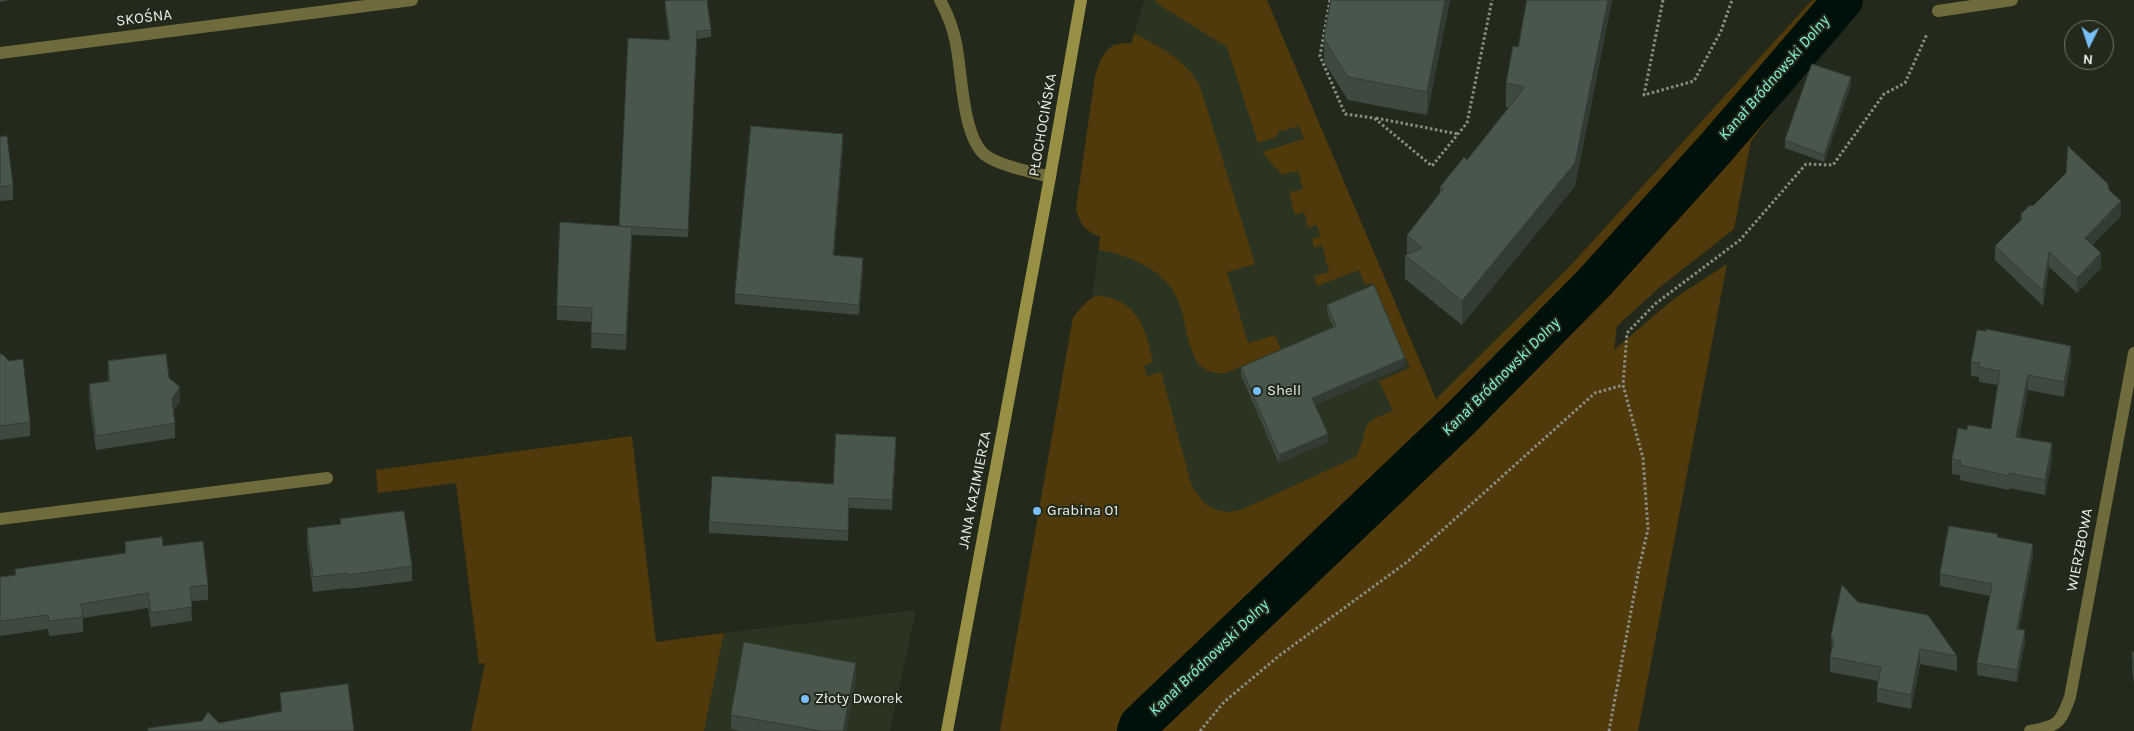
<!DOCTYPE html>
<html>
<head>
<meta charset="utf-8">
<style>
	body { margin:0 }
	#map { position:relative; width:2134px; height:731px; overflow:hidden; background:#23291b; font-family:Karla,sans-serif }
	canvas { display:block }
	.north { position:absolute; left:2064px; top:20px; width:50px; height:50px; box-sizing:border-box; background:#23291b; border:1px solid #73786c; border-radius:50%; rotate:184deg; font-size:14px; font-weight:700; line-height:20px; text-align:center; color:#ebefe6 }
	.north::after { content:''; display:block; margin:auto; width:18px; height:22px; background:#78bff8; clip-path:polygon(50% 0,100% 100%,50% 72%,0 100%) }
</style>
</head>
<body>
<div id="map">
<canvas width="2134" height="731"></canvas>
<div class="north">N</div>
</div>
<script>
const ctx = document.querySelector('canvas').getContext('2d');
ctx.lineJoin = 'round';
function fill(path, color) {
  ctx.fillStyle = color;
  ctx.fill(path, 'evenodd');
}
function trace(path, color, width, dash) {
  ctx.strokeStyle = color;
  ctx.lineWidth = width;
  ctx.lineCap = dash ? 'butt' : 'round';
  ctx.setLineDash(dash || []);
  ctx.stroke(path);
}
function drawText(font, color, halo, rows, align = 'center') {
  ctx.font = font + ' Karla,sans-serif';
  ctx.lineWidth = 4;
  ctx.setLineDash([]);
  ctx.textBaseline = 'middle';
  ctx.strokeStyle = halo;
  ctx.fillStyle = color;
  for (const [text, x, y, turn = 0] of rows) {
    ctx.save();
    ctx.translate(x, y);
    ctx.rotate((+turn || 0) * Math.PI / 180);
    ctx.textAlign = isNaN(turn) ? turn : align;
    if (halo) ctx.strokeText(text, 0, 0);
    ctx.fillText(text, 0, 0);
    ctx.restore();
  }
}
const built = new Path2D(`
	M1144,0H1267L1436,400L1211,617L1073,317L1092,299L1100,236L1094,235L1082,225L1078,218L1076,208L1095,76L1100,60L1108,48L1113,44L1132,43Z
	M916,610L890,731H704L724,633Z`);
const green = new Path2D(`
	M1154,0H1267L1436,399L1570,266L1812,0H1861L1751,141L1734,229L1660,287L1617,326L1614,350L1675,298L1727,264L1638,731H1000L1073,317C1079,311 1087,299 1096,296C1101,295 1106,297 1111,298C1141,307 1147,335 1153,362L1144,366L1147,376L1161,372L1192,487L1206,505L1220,511L1231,512L1243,509L1356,457C1371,428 1355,424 1393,411L1379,381L1410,368L1372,283L1365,285L1359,270L1317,286L1314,276L1329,272L1322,245L1314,248L1312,239L1320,237L1317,225L1308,228L1304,212L1295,215L1289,192L1303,189L1298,171L1282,175L1262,152L1304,139L1299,126L1277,132L1278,136L1258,143L1227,47L1164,8Z
	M1134,33C1161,48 1184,58 1200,86L1255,264L1227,272L1248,343L1275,335L1281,349L1226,373C1216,375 1201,370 1196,360C1183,335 1187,307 1168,284C1151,264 1123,254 1099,250L1100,236C1086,233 1079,222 1076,208L1095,76C1103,53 1106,43 1132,43Z
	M632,436L656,642L724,633L704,731H471L485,663L479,664L456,483L378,493L376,470Z`);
const canal = new Path2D(`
	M1137,731L1139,725L1459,420L1594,283L1715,149L1843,0`);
const path = new Path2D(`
	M1330,0L1320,56L1345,114L1374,118L1432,166L1467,123L1492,0
	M1663,0L1644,95L1694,81L1721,31L1732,0
	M1376,118L1458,134
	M1200,731L1224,702L1280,655L1407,562L1595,393L1623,385
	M1609,731L1639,568L1648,529L1643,458L1623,385L1627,333L1655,304L1740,240L1806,164L1833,165L1884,94L1905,83L1927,34`);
const service = new Path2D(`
	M0,519L327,478`);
const minor = new Path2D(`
	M940,0C947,13 953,28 956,43C962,72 962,136 985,155C1000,166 1032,172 1050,177
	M1938,11L2012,0
	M0,53L412,0
	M2030,731C2058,726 2060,724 2070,697L2134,353`);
const secondary = new Path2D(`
	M947,731L1050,177L1081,0`);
const wall = new Path2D(`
	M0,0H10L0,2Z
	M1450,0L1427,115L1348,100L1324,62V39Z
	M1612,0L1575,186L1462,325L1405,279V255L1407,254V235L1440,193V187L1467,160L1509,108L1506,107V83L1518,47Z
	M665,1L711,30V37L697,39L688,237L632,235L626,350L591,348L592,322L557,320V306L619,226L669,39L665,9Z
	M1851,85L1824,162L1785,148V140Z
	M0,137L13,185V200L0,201Z
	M843,145L834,255L863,269L859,315L735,304V294Z
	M2109,190L2121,216L2092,245L2101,268L2077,293L2049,267L2043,306L1995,260V246Z
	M1327,305L1405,366L1315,405L1328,442L1279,463L1241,375V367L1333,327L1327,312Z
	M0,354L30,422V436L0,440Z
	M2071,360L2064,397L2028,390L2019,437L2052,458L2045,495L2009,488V490L1960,480V475L1952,474V459L1967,430L1991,429L1998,385L1979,382V377L1971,376V362Z
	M108,361L169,378L180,402L173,411L175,423V438L96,450L89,398V384L108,381Z
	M896,447L892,510L849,508L848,541L709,533V522L833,484Z
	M340,519L412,566V581L347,589V588L313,592L307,543V528L340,524Z
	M1998,538L2033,556L2019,629L2025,642L2017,682L1977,675V663L1990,596L1940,586V574Z
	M125,542L163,546L208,585V600L191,601L192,621L151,627L148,608L83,618V632L49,636L48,629L0,636V577L15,575V569L125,554Z
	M1858,602L1957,656V671L1920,664L1911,709L1877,702V688L1878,681L1830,672V657L1832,651L1831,636Z
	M2132,652H2134V684L2132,667Z
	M856,677L846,731H741L731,729V715Z
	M280,693L354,731L281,712Z`);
const shadedWall = new Path2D(`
	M1445,0H1450L1427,115V92Z
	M1608,0H1612V1L1575,186L1462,325V301Z
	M1851,77V85L1824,162V155Z
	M843,134V145L833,266V255Z
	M2121,201V216L2085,253V238Z
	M632,227V242L626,350V335Z
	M2049,252V267L2043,306V291Z
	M2101,253V268L2077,293V278Z
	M863,258V269L859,315V305Z
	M2071,346V360L2064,397V382Z
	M1405,358V366L1312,406V398Z
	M2028,375V390L2016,451V437Z
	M180,387V402L172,413V399Z
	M1328,434V442L1279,463V455Z
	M896,437V447L892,510V500Z
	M2052,443V458L2045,495V480Z
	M2033,544V556L2017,641V629Z
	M2025,630V642L2017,682V670Z
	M1920,649V664L1911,709V695Z
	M856,663V677L846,731H843Z`);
const building = new Path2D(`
	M672,0H707L711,30L697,31L688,230L619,226L628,38L670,40L665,1Z
	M1331,0H1445L1427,92L1348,77L1324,39Z
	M1527,0H1608L1575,163L1462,301L1405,255L1422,248L1407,235L1443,189L1440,187L1464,157L1467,160L1525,87L1506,83L1513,46L1518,47Z
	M1812,64L1851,77L1824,155L1785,140Z
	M751,126L843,134L833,255L863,258L859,305L735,294Z
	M7,136L13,185L0,187V137Z
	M2068,146L2108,184L2109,190L2121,201L2085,238L2101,253L2077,278L2049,252L2043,291L1995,246L2021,220V214L2029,206L2034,205L2066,173Z
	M560,222L632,227L626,335L591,333L592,308L557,306Z
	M1374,285L1405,358L1312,398L1328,434L1279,455L1241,367L1336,326L1327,305Z
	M1986,329L2071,346L2064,382L2028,375L2016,437L2052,443L2045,480L2009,473V476L1960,465L1961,461L1952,459L1958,428L1967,430L1968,425L1991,429L2000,371L1979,367L1980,363L1971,362L1977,330L1986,331Z
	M0,354H2L9,361L23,359L30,422L0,426Z
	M166,354L169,378L180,387L172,399L175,423L96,436L89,384L110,381L108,361Z
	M836,434L896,437L892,500L849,498L848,531L709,522L712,476L833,484Z
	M404,511L412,566L347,575V573L313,577L307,528L341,524L340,519Z
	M1949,526L1998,534L1997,537L2033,544L2017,629L2025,630L2017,670L1977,663L1992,584L1940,574Z
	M162,537L163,546L203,541L208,585L190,587L192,607L151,613L148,593L81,604L83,617L49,621L48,615L0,621V577L16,575L15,569L126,553L125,542Z
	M1842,585L1858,602L1928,615L1957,656L1920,649L1911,695L1877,688L1881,667L1830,657L1834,641L1831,636Z
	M744,642L856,663L843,731H821L731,715Z
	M2132,652H2134V669Z
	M348,684L354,731H148V728L202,721L208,712L219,723L282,711L280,693Z`);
const markers = [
	[1257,391,5,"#78bff8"],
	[1037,511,5,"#78bff8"],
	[805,699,5,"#78bff8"]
];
const streetNames = [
	["SKOŚNA",144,18,-7],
	["PŁOCHOCIŃSKA",1043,125,-80],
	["JANA KAZIMIERZA",975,490,-79],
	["WIERZBOWA",2080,550,-79]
];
const poiNames = [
	["Shell",1267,391],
	["Grabina 01",1047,511],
	["Złoty Dworek",815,699]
];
const waterNames = [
	["Kanał Bródnowski Dolny",1774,78,-49],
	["Kanał Bródnowski Dolny",1501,377,-45],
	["Kanał Bródnowski Dolny",1209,658,-44]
];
fill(built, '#2b3420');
fill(green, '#50390b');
trace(canal, '#00100a', 40);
trace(path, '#8a8f83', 3, [2.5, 2.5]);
trace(service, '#6f6b3d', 12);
trace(minor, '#6f6b3d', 12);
trace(secondary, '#989145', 12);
fill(wall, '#3e4a40');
fill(shadedWall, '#323c34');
fill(building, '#48564b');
trace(building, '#323c34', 1);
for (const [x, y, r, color] of markers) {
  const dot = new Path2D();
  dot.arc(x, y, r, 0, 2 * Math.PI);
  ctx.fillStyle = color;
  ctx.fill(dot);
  trace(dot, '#23291b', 2);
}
drawText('15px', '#ebefe6', '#23291b', streetNames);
drawText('15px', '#ebefe6', '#23291b', poiNames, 'left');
drawText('italic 16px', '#84f7d9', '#23291b', waterNames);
</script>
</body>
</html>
